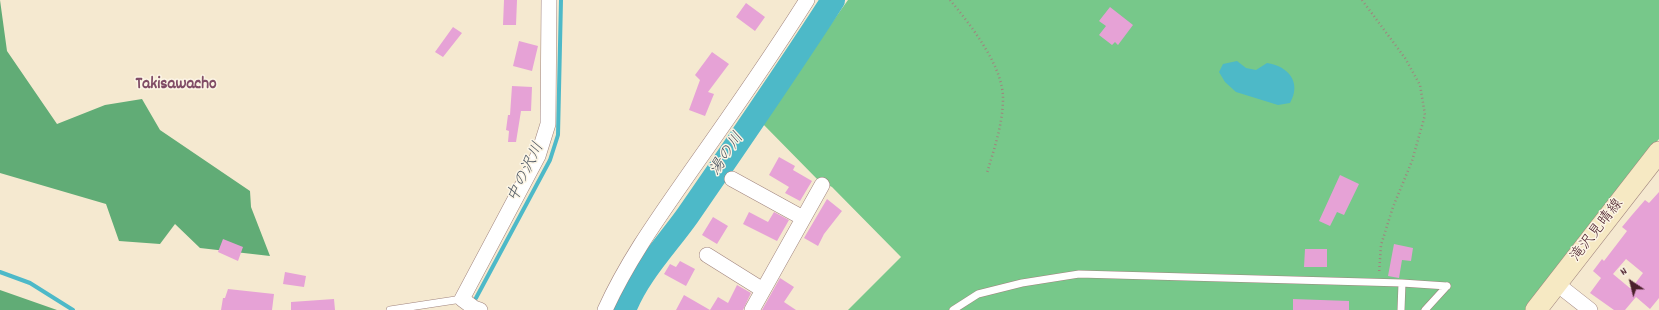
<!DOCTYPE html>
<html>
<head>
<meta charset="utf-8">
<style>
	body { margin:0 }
	#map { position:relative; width:1659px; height:310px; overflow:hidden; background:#f5e9d0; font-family:Dekko,sans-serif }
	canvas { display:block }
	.north { position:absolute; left:1611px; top:262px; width:40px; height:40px; -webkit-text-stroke:3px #fcf5e5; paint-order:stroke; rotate:325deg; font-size:11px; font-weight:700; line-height:16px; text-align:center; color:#4a1f2b }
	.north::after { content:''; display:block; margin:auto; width:14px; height:18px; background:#4a1f2b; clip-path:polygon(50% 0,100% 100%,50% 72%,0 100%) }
</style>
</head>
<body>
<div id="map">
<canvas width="1659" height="310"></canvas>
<div class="north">N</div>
</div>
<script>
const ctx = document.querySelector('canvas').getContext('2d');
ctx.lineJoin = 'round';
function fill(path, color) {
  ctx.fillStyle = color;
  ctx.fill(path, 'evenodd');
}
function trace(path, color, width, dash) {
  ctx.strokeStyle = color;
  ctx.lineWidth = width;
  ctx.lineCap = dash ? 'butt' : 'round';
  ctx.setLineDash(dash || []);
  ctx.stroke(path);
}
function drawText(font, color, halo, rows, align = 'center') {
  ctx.font = font + ' Dekko,"Klee One",sans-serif';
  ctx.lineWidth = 3;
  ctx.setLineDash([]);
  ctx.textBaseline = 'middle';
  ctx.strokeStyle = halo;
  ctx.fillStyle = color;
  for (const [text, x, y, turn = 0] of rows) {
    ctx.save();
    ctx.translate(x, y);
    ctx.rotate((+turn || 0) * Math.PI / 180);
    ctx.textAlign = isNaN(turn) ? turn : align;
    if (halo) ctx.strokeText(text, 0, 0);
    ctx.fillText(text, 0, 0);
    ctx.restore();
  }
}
const green = new Path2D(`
	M848,0H1659V139L1635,167L1526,310H848L901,257L832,187L818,180L761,122Z`);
const forest = new Path2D(`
	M0,0L7,51L57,124L105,105L142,99L160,130L250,191L251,207L270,256L200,248L175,224L160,244L119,241L106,204L0,173Z
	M0,290L57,310H0Z`);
const water = new Path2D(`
	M1237,61L1246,68L1256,70L1267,63C1288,66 1302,82 1290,103L1278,105L1236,92L1225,82L1219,72L1223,64Z`);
const stream = new Path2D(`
	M0,272L30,283L73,310
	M476,298L550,160L558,135L561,0`);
const river = new Path2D(`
	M624,310C638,274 666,246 688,215C737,144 786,73 833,0`);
const building = new Path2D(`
	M504,0H517L516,25H503Z
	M746,3L765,17L755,31L736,17Z
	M1110,7L1133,25L1118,45L1115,42L1112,45L1099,35L1106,26L1099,21Z
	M453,27L462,33L443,57L435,52Z
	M519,41L538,46L532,71L513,66Z
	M712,52L729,64L708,92L714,94L705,116L689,110L700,80L695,75Z
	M512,86L532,87L531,111H521L516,142H508L509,131L506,130L508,115H510Z
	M779,157L795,166L793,170L812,181L800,201L785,193L789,187L769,175Z
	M1340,175L1359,184L1344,215L1337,212L1330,226L1319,221Z
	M1659,192V298L1650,309L1636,297L1625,310H1614L1590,293L1601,278L1593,271L1602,259L1604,261L1627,231L1622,227L1632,215L1645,200L1649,203ZM1626,259L1643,273L1631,289L1613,274Z
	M827,199L842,211L824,234L818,246L804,238Z
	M749,212L768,222L774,212L789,220L777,241L743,224Z
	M713,217L728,226L717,244L702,235Z
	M223,239L243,247L238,261L218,252Z
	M1394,244L1413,248L1411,261L1402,260L1399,278L1388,276Z
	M1305,249H1327V267H1304Z
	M680,261L695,269L686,286L664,274L670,264L676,267Z
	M285,272L306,276L304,287L283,284Z
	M780,278L794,287L784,302L796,310H762Z
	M737,285L751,293L743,310H676L684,295L710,310L718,297L728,303Z
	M228,289L274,294L272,310H221L223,298H225Z
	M334,299L335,310H291V302Z
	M1293,299L1349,301V310H1293Z`);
const path = new Path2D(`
	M950,0C970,24 1003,66 1003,98C1003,124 994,149 987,173
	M1362,0L1405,58L1420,85L1425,115L1412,161L1393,207L1381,245L1379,274`);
const lane = new Path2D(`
	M1402,283L1447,286
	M390,310L462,299
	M953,310L978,294L1022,283L1079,274L1402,283L1401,310
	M1425,310L1447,286`);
const street = new Path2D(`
	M732,179L803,218
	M707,255L763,290
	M1557,284L1590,310
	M480,310L474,308L462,299L538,156L548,124L549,0
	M605,310C628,259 661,214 693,168C732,113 771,57 807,0
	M752,310L822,185`);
const secondary = new Path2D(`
	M1536,310L1659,152`);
const streetNames = [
	["滝沢見晴線",1598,231,-52]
];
const waterNames = [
	["湯の川",728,155,-56],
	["中の沢川",527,173,-64]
];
const quarterNames = [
	["Takisawacho",176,86]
];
fill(green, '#77c88a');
fill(forest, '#61ac76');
fill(water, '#4db9c8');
trace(stream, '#4db9c8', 4);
trace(river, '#4db9c8', 24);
fill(building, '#e6a2d6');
trace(lane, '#a0847e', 8);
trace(street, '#a0847e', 16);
trace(secondary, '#a0847e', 22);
trace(path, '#a0847e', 2.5, [1, 3]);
trace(lane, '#fff', 7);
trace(street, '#fff', 15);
trace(secondary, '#f6e9c3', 21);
drawText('15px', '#4a1f2b', '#fcf5e5', streetNames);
drawText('italic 16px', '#4b5562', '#fcf5e5', waterNames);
drawText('bold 17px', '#814d67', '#fcf5e5', quarterNames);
</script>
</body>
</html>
